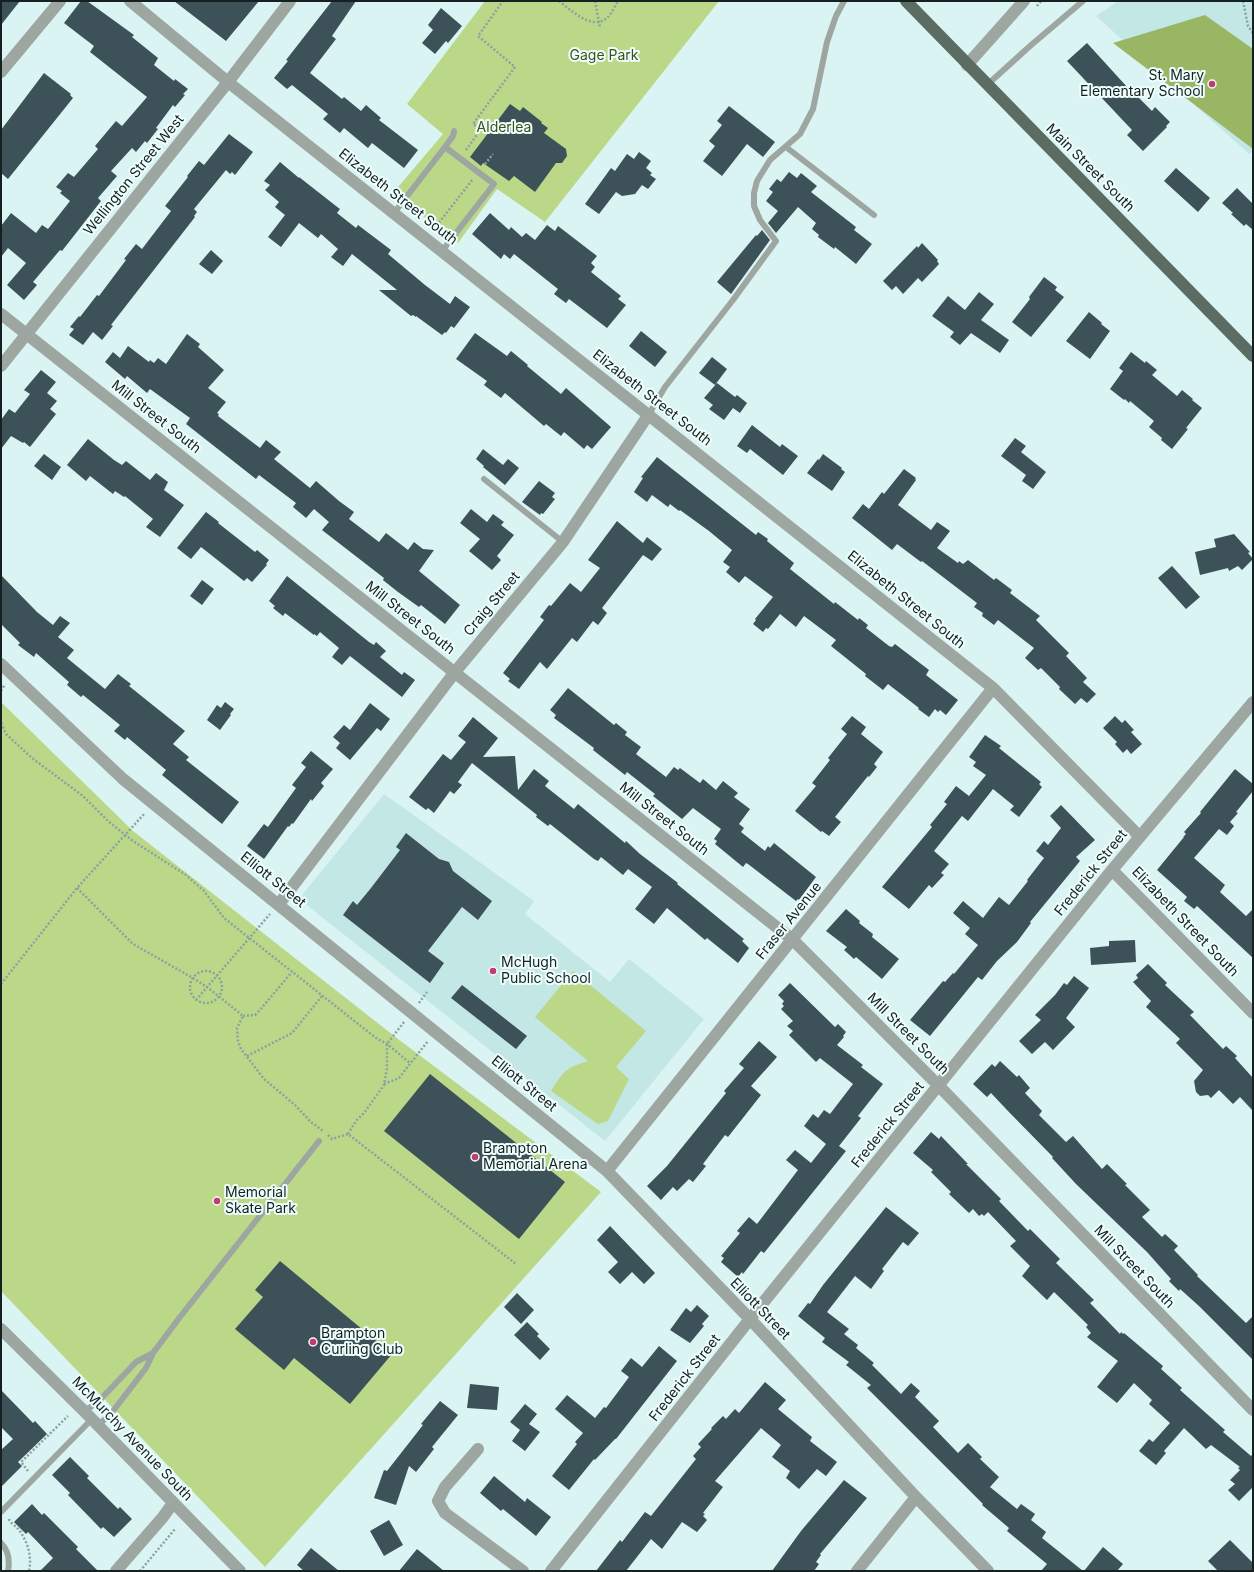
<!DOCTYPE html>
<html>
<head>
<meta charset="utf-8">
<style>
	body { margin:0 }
	#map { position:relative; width:1254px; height:1572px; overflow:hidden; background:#d9f4f2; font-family:Inter,sans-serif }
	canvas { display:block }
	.frame { position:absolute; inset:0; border:2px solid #172020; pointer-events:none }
</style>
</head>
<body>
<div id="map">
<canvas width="1254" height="1572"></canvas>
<div class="frame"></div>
</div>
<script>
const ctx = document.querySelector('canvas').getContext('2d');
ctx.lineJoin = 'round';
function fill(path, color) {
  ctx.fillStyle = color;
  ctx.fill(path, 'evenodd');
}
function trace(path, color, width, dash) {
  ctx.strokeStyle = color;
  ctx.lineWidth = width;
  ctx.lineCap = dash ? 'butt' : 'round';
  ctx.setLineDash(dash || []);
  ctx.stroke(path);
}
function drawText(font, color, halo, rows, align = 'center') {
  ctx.font = font + ' Inter,sans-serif';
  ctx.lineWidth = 4;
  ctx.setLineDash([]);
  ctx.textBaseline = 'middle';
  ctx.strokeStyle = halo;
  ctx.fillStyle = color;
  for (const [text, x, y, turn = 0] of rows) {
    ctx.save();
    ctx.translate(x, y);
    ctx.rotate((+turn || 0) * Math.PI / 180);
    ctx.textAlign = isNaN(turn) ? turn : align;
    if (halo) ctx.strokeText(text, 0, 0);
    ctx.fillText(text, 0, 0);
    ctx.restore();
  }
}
const built = new Path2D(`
	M1118,1H1253V151L1249,154L1096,16Z
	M384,794L534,901L525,914L610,982L629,959L704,1019L605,1141L299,899Z`);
const green = new Path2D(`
	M485,1H719L545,222L497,189L458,243L393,193L443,134L407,104Z
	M1,702L133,831L398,1039L601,1192L265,1567L1,1291Z
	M573,971L646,1031L616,1067L629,1079L608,1121L598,1124L551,1091C564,1070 566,1068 588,1061L535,1017Z`);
const forest = new Path2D(`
	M1205,15L1253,49V149L1113,43Z`);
const building = new Path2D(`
	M1,1H20L1,25Z
	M81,1H87L134,35L132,37L158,58L154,65L174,81L175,79L188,89L183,94L185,95L175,107L173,105L156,128L158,129L147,143L145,141L136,152L132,148L111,171L117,176L98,198L101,201L62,251L60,250L33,282L37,285L24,300L7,285L26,263L8,248L1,257V226L11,213L36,233L42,225L48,229L70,201L60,193L62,191L56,187L68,173L74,177L98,149L95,146L116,121L122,126L147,97L90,52L94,46L64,23Z
	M174,1H259L226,41Z
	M332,1H356L332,36L336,39L310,73L342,99L344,97L361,111L366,105L381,118L379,120L418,150L404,168L372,143L368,148L344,128L340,133L323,119L328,114L292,85L287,89L274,78L288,61L286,60Z
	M441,8L462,26L448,43L446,41L435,54L422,43L433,30L428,25Z
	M1087,43L1128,88H1129L1152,111L1155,107L1170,122L1166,126L1167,127L1143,151L1127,135L1132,130L1067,61Z
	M44,73L71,94L70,95L73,98L8,179L1,173V130Z
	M510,104L520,111L523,107L542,122L541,123L548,128L544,133L566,149L567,156L562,163H556L535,192L514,176L509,181L483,163L481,166L470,157Z
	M729,106L775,142L763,157L747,144L722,176L703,161L715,146L709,141L722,125L717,121Z
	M229,134L253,152L235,175L232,172L230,174L226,170L194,209L197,212L194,216L195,217L111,325L113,326L102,340L93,332L83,345L69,335L74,329L70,327L79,316L80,317L97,295L99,296L126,260L124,259L136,244L142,249L171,211L165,206L188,177L187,176L199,161L204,165Z
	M639,152L651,161L646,168L652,173L650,175L656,179L648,189L642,185L635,194L622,196L616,192L599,214L585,204L611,168L615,171L627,154L634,159Z
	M280,162L299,178V177L336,206L340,209L337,213L356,228L358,225L391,250L388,254L425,285L450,304L455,296L470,307L454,328L451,326L446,333L445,332L442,335L416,316V317L413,315L411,316L379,290H397L352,254L343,266L331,257L338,249L321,234L318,238L299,223L281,247L268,237L285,215L275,207L279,202L265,190L270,185L264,181Z
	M1176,168L1210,198L1198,212L1164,181Z
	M789,172L797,178L801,173L817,186L811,192L856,227L854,230L872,244L856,264L835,247L834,249L818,237L819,235L812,229L816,223L798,207L776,233L768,223L778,211L766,201L773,192L769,189L777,179L781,182Z
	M1237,188L1253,204V230L1246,224L1244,226L1231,214L1233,213L1222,203Z
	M490,213L509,230L511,227L522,237L526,233L535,240L547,225L555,231L558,226L597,256L591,263L595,267L591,272L621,296L618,299L626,305L607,328L569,299L566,303L554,294L558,289L514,254L510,259L504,254L501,259L472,234Z
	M762,230L770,240L731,294L717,282L756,235L757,236Z
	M922,243L938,260L937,261L939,264L922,282L918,278L903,294L896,286L892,290L883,281L917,246L918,248Z
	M211,250L223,261L212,274L199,264Z
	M1044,277L1057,287L1055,290L1064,297L1031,337L1012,322L1030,299L1029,297Z
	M979,292L994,304L981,320L1009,340L1000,353L971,333L960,345L950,337L954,332L932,316L948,296L965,310Z
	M1089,312L1102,323L1101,324L1110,331L1090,359L1066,341Z
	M641,331L667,352L655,367L629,346Z
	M475,333L507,356L511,351L528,365L527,366L561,394L566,388L611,427L592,449L587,445L584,449L564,432L561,436L546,424L544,426L505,393L501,398L484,385L487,381L456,359Z
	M187,334L200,344L198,347L224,370L208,388L226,402L217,413L219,414L218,416L260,448L266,440L281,452L274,459L310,488L316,481L339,501L354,512L349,519L379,542L386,533L408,550L414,542L423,549L434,550L419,571L460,605L445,624L421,605L419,607L398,592L383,580L384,578L322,530L329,522L314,509L306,518L305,517L293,507L296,503L259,475L256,479L186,424L190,418L150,389L147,393L127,376L125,379L105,362L113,352L120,358L128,346L149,362L150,360L154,363L158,358L166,364Z
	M1131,352L1145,363L1146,361L1157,370L1152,375L1177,396L1182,390L1193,399L1192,400L1202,408L1186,428L1188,429L1172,449L1161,440L1162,438L1149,427L1154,421L1130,401L1129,403L1125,399L1124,400L1110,389L1123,371L1119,368Z
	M712,357L727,369L715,385L699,373Z
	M41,370L56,382L47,393L57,401L50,409L56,414L30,447L24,442L23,443L11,436L1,449V420L9,409L15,413L30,394L24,390Z
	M717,383L735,397L737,395L747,403L740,413L733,408L724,420L709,409L713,405L704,398Z
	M752,425L780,447L782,444L798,456L783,475L750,449L747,453L737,446Z
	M1015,438L1026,446L1021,452L1046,472L1033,489L1022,481L1026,475L1001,456Z
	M88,439L114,460L122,465L126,461L150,480L156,473L168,482L164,490L184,505L160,537L146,527L153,519L125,496L124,497L115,491L113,494L90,476L86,481L67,465Z
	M483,449L503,465L508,459L519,468L505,485L483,467L484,466L476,459Z
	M44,454L61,467L52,480L34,466Z
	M823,454L842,468L841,469L845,472L832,491L807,473L818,459L819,460Z
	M657,457L756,535L758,532L768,539L767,541L794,563L790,569L834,604L835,602L858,620L859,618L868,625L866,628L889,646L892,647L895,644L929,670L926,675L958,700L946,715L940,710L938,712L935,709L929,717L918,709L919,708L888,684L883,690L865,676L866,674L831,646L836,640L804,616L796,627L780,614L768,629L766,628L763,632L753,624L756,620L755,619L773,597L745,576L739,583L726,572L730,567L723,562L732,550L709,531L680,510L679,511L670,504L668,507L652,495L647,502L634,492L643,478L641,477Z
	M904,469L916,478L915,479L916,480L898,505L931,530L937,522L950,531L937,548L958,563L959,561L963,564L968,560L994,580L996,578L1012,590L1010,593L1040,616L1036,620L1069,653L1066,656L1087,678L1083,682L1096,694L1087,703L1081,698L1075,704L1059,689L1060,687L1041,668L1038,670L1025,658L1034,648L998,620L994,625L982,616L983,613L974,607L977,603L922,561L921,562L897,544L892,550L852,518L863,504L869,509L882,492L884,494Z
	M539,481L555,493L552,497L555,499L543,514L541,513L540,515L522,502Z
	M471,509L487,522L493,514L504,522L501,525L514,535L497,556L501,560L492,570L469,551L480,539L460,523Z
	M206,512L219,522L218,523L255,552L257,550L269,560L266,564L267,565L252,582L247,578L244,581L201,547L191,559L177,548Z
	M617,521L643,543L647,537L662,549L652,561L643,555L602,608L607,613L598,625L593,621L577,642L572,638L547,669L540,662L519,689L508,681L510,679L503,673L544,620L540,617L549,605L551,606L570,583L581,592L600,568L588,560Z
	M1234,534L1250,552L1248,553L1253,559L1242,570L1238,566L1229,571L1228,568L1200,575L1195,552L1216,547L1214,539Z
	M1172,566L1200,597L1186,609L1158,578Z
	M1,575L37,612L53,625L60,616L70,623L58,637L74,650L67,658L105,689L118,674L131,684L129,686L185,731L173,744L189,757L186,760L239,802L222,824L162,775L166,770L127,737L125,740L114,731L120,725L83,695L81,697L67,685L69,682L36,653L34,657L18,645L20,643L1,624Z
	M287,576L369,642L374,645L376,642L386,651L380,657L402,675L404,672L415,680L402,697L350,656L342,665L332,657L339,648L320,632L317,636L314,634V635L285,613L283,616L273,608L275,606L269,601Z
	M202,580L214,589L202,605L190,596Z
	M568,688L614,725L616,723L627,732L625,735L641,747L636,754L666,777L674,767L678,770L680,768L700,783L703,779L716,790L723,781L738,793L734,797L750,809L739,824L744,828L741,832L765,851L768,846L770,848L774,843L816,877L799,900L798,899L796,901L748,864L746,863L743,867L715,844L717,841L714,839L721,829L693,808L682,819L653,796L655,794L627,772L625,775L593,750L594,748L554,718L556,715L550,710Z
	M225,702L234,709L230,714L231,715L220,730L207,720L217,705L221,708Z
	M370,703L390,719L381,731L377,728L350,760L336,748L340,743L333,737L344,725L350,730Z
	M852,716L866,727L861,734L883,752L874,764L877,767L869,777L868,776L835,817L841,822L829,836L822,831L821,832L795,811L816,786L812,783L830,760L828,758L847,734L841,729Z
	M1115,716L1122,723L1125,720L1134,730L1131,732L1142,744L1131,754L1127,749L1123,753L1115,744L1117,742L1103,728Z
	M473,717L498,738L483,757L515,756L518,790L534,769L549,781L545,786L574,809L578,804L625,843L626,841L640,854L678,883L677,884L744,939L742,941L749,948L738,963L707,938L705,940L667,908L654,924L635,909L652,887L628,869L623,875L601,857L598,861L594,859L550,824L548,826L536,817L537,815L472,763L458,782L462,785L454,794L450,791L434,813L428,808L426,810L409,797L443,754L451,760L466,742L458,736Z
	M985,735L1001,746L999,748L1041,782L1039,784L1042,787L1019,817L1010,810L1014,806L993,789L968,821L962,816L934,851L949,864L941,873L944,875L932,888L929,885L909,909L882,887L932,827L930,825L947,804L944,802L956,786L969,796L986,775L973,766L976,762L969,757Z
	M311,751L333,769L321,783L324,786L312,801L311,799L293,824L292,823L289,827L288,826L264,859L247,846L264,824L268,827L296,788L292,785L306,767L301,763Z
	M1235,769L1253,784V791L1236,812L1238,813L1230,822L1234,826L1227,835L1219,829L1194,858L1225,885L1220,892L1246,916L1253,909V958L1197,906L1194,909L1184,901L1187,897L1186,896L1157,870L1184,837H1183L1186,834L1184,832L1201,813L1200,812Z
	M1061,805L1095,840L1076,857L1080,861L1030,922L1031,923L1017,942L997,961L982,980L978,977L930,1036L910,1020L943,981L945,982L953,973L954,974L978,945L965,934L970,928L953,913L963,901L983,918L999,897L1009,905L1028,881L1027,880L1044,858L1036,851L1044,841L1048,845L1061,828L1050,816Z
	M406,833L439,859L449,862L453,871L492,901L478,920L462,907L428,951L444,963L430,983L343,915L353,901L357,905L371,888L400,850L396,847Z
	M846,909L860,921L859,923L873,934L872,937L899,959L882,979L856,957L854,959L844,950L847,947L826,931Z
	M1135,940L1136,962L1091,965L1090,948L1109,946V941Z
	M1148,964L1167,983L1165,985L1194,1012L1190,1015L1223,1049L1226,1046L1237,1056L1235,1058L1253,1078V1111L1240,1097L1233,1104L1219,1090L1211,1098L1208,1095L1200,1096L1196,1092L1194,1081L1203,1070L1176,1043L1180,1039L1146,1007L1151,1001L1133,982L1138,978L1136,975Z
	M1074,976L1089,988L1066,1018L1075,1027L1053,1050L1045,1042L1032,1054L1019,1041L1041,1020L1035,1015L1055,995L1064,983L1067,985Z
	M790,983L835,1027L838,1024L846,1032L843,1036L844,1037L837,1045L863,1065L861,1067L883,1084L858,1116L861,1118L839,1146L846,1151L764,1253L761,1251L743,1274L742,1272L738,1277L721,1262L724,1258L721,1256L740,1233L737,1231L749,1217L757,1224L798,1170L786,1160L795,1150L811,1163L826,1144L804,1126L813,1114L818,1118L824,1110L830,1114L853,1084L820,1058L816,1062L789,1035L793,1031L787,1026L793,1021L781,1009L784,1006L782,1004L784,1001L778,995Z
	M462,985L527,1036L516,1049L451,998Z
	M759,1041L777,1057L751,1086L761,1095L728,1137L725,1135L703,1164L706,1166L693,1182L689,1179L677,1191L673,1187L661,1200L647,1186L667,1166L726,1093L724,1091L744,1068L739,1064Z
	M1000,1061L1017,1077L1019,1075L1030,1088L1025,1093L1042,1111L1039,1115L1066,1142L1073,1136L1102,1169L1107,1164L1127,1184L1125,1185L1150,1210L1142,1217L1162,1237L1165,1234L1178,1246L1174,1250L1198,1275L1197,1276L1246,1323L1253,1316V1360L1199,1306L1180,1289L1179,1291L1169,1281L1171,1279L1147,1252L1076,1184L1052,1158L1053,1157L1007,1110L991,1093L987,1097L973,1084L992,1064L995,1067Z
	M430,1074L565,1182L519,1239L384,1131Z
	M931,1132L939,1139L941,1136L968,1164H966L1001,1199L999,1201L1028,1231L1030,1229L1060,1259L1056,1263L1094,1300L1090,1303L1120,1334L1121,1332L1123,1334L1124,1333L1163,1366L1161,1369L1182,1388L1180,1390L1225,1430L1223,1432L1251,1456L1253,1454V1487L1239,1501L1228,1490L1235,1484L1230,1480L1240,1470L1238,1468L1240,1467L1211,1445L1206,1449L1184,1428L1164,1451L1166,1453L1156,1465L1139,1451L1149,1439L1153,1442L1170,1423L1149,1404L1152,1400L1134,1383L1117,1403L1097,1387L1118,1361L1087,1337L1091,1333L1086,1327L1088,1325L1054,1292L1047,1300L1022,1276L1030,1266L1010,1246L1016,1241L988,1212L984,1216L982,1214L979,1216L973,1209L969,1213L949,1194L951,1192L931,1172L933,1170L913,1153Z
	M886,1207L919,1233L908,1246L903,1242L882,1269L884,1271L871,1289L855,1276L827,1312L849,1329L844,1334L858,1345L856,1348L874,1363L872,1365L901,1394L911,1383L920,1391L915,1397L939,1421L933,1427L958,1453L968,1443L982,1457L980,1459L999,1477L990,1487L1017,1509L1021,1504L1035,1514L1031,1520L1046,1532L1042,1538L1083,1571H1041L1047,1564L1007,1531L1009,1528L982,1505L983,1504L867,1388L871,1385L846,1365L849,1362L822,1342L825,1338L798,1316L808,1303L810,1304L823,1285Z
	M610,1226L655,1273L644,1284L632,1272L620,1284L608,1272L618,1262L597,1240Z
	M280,1261L392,1354L350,1404L294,1358L284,1370L235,1329L263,1297L255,1290Z
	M517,1293L534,1310L521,1324L504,1307Z
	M697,1305L709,1316L702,1324L704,1326L690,1343L670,1330L686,1308L691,1312Z
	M527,1322L539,1334L537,1336L550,1349L540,1360L514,1335Z
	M659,1346L677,1361L616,1439H615L595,1460L594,1459L569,1490L552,1476L577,1444L575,1442L583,1433L555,1409L567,1395L595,1418L604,1407L606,1408L629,1377L621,1371L631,1358L642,1367Z
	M765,1382L786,1400L778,1409L812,1437L810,1441L837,1462L826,1476L817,1469L799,1489L786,1478L790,1471L772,1457L781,1445L761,1428L715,1481L723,1487L703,1513L705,1514L703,1516L707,1520L697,1532L682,1522L662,1549L651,1539L626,1571H596L620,1540L622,1542L645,1512L651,1516L696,1459L693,1456L701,1447L698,1444L712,1429L711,1428L723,1416L726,1419L735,1409L739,1413Z
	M470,1384L499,1387L497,1410L467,1408Z
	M1,1390L33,1423L35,1421L47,1434L18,1462L22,1466L1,1487V1450L13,1439L1,1427Z
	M440,1401L458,1415L432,1447L434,1449L416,1472L409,1466L396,1505L374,1498L384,1470L387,1471L423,1425L421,1424Z
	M525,1404L537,1414L529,1424L540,1432L525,1451L512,1441L520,1430L510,1422Z
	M70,1457L89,1476L87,1478L118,1509L120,1507L132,1519L114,1537L103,1527L101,1529L68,1495L70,1493L52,1475Z
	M494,1476L525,1502L527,1498L551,1517L536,1536L503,1509L501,1511L480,1493Z
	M844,1480L867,1498L820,1554L821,1555L816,1562L819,1564L814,1571H772L801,1531Z
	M32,1504L42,1515L44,1513L78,1547L76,1549L98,1571H40L53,1558L28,1532L26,1534L14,1522Z
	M389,1520L403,1545L384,1556L370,1531Z
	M1230,1540L1253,1563V1571H1218L1208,1561Z
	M1103,1547L1123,1564L1117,1571H1084Z
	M311,1548L339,1571H304L297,1565Z
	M417,1549L444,1571H399Z`);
const path = new Path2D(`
	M559,1C571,10 592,31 607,18C612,13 615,6 618,1
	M595,1L600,28
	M1243,1L1248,26L1253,33
	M1037,6L1041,1
	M466,150L481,129L473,124L515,67L478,36L503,1
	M485,164L493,154
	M434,229L473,179
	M1,691L5,684
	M1,723L6,734L32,758L83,796L109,822L133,841L186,875L204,891L224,918L376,1038L387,1044L410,1063
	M77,888L133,944L193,978L207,987L243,1016L237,1028L238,1041L241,1049L264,1079L295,1105L311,1122L323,1131
	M190 987a16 16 0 1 1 32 0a16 16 0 1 1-32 0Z
	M1,984L77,888L145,813
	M196,1000L270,914
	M419,1003L427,992
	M243,1016L255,1015L259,1011L292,972
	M247,1056L292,1033L322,996
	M384,1084L399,1078L428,1041
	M348,1134L356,1121L364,1113L384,1085L387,1068V1044L404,1022
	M328,1135L332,1139L348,1134L516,1264
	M28,1471L21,1462L68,1416
	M9,1519C10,1523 16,1526 19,1530C28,1542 32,1557 29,1571
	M140,1571L175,1529`);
const service = new Path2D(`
	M987,85L1030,46L1083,1
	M786,147L874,215
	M394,213L445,147L453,136L454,131
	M442,251L494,184L445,147
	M649,414L665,387L733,300L776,241L760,220L754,206V193L757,181L770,160L800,134L813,109L827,42L836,16L844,1
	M484,479L563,542
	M84,1411L97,1403L136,1362L153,1353
	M98,1425L110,1415L146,1368L153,1353L180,1317L319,1141
	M1,1512L92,1419
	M1,1543C9,1551 10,1560 8,1571`);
const minor = new Path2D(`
	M130,1L228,82L993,688L1140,837
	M967,65L1024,1
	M1,72L60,1
	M1,314L793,940L939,1086L1253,1410
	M1,366L228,82L290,1
	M1,664L123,779L607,1171L750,1319L916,1497L988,1571
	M1112,870L1253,1013
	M279,904L455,672L563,542L649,414
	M607,1171L993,688
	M478,1449L445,1487L438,1501L445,1513L523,1571
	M116,1571L163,1517L173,1503
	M551,1571L750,1319L1112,870L1253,702
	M857,1571L916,1497`);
const tertiary = new Path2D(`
	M1,1329L84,1411L240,1571`);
const primary = new Path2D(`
	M906,1L1253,356`);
const markers = [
	[1212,84,4,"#c53a70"],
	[493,971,4,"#c53a70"],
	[475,1157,4,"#c53a70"],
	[217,1201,4,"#c53a70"],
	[313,1342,4,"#c53a70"]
];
const parkNames = [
	["Gage Park",604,56],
	["Alderlea",504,128]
];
const poiNames = [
	["St. Mary",1204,76,"right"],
	["Elementary School",1204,92,"right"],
	["McHugh",501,963],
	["Public School",501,979],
	["Brampton",483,1149],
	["Memorial Arena",483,1165],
	["Memorial",225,1193],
	["Skate Park",225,1209],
	["Brampton",321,1334],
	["Curling Club",321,1350]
];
const streetNames = [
	["Main Street South",1090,168,45],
	["Wellington Street West",134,175,-51],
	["Elizabeth Street South",398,197,38],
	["Elizabeth Street South",652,398,38],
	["Mill Street South",156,417,38],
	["Elizabeth Street South",906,600,39],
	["Craig Street",492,604,-50],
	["Mill Street South",410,618,38],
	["Mill Street South",664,819,38],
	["Frederick Street",1091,873,-51],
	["Elliott Street",273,880,39],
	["Fraser Avenue",789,921,-51],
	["Elizabeth Street South",1185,922,46],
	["Mill Street South",908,1034,45],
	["Elliott Street",524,1084,39],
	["Frederick Street",888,1125,-51],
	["Mill Street South",1134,1267,46],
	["Elliott Street",760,1309,46],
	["Frederick Street",685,1378,-52],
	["McMurchy Avenue South",132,1439,46]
];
fill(built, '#c3e7e5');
fill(green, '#bbd888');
fill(forest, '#99b665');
fill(building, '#3d5159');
trace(path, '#8da1a0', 2.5, [2, 2]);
trace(service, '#9ea6a1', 6);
trace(minor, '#9ea6a1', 12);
trace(tertiary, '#9ea6a1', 12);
trace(primary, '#5c6c62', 12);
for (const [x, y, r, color] of markers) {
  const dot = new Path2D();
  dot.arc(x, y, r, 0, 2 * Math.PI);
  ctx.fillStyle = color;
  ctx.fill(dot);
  trace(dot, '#eefefd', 1.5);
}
drawText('14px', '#3e5016', '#eefefd', parkNames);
drawText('14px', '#172020', '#eefefd', poiNames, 'left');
drawText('14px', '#172020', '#eefefd', streetNames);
</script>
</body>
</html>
